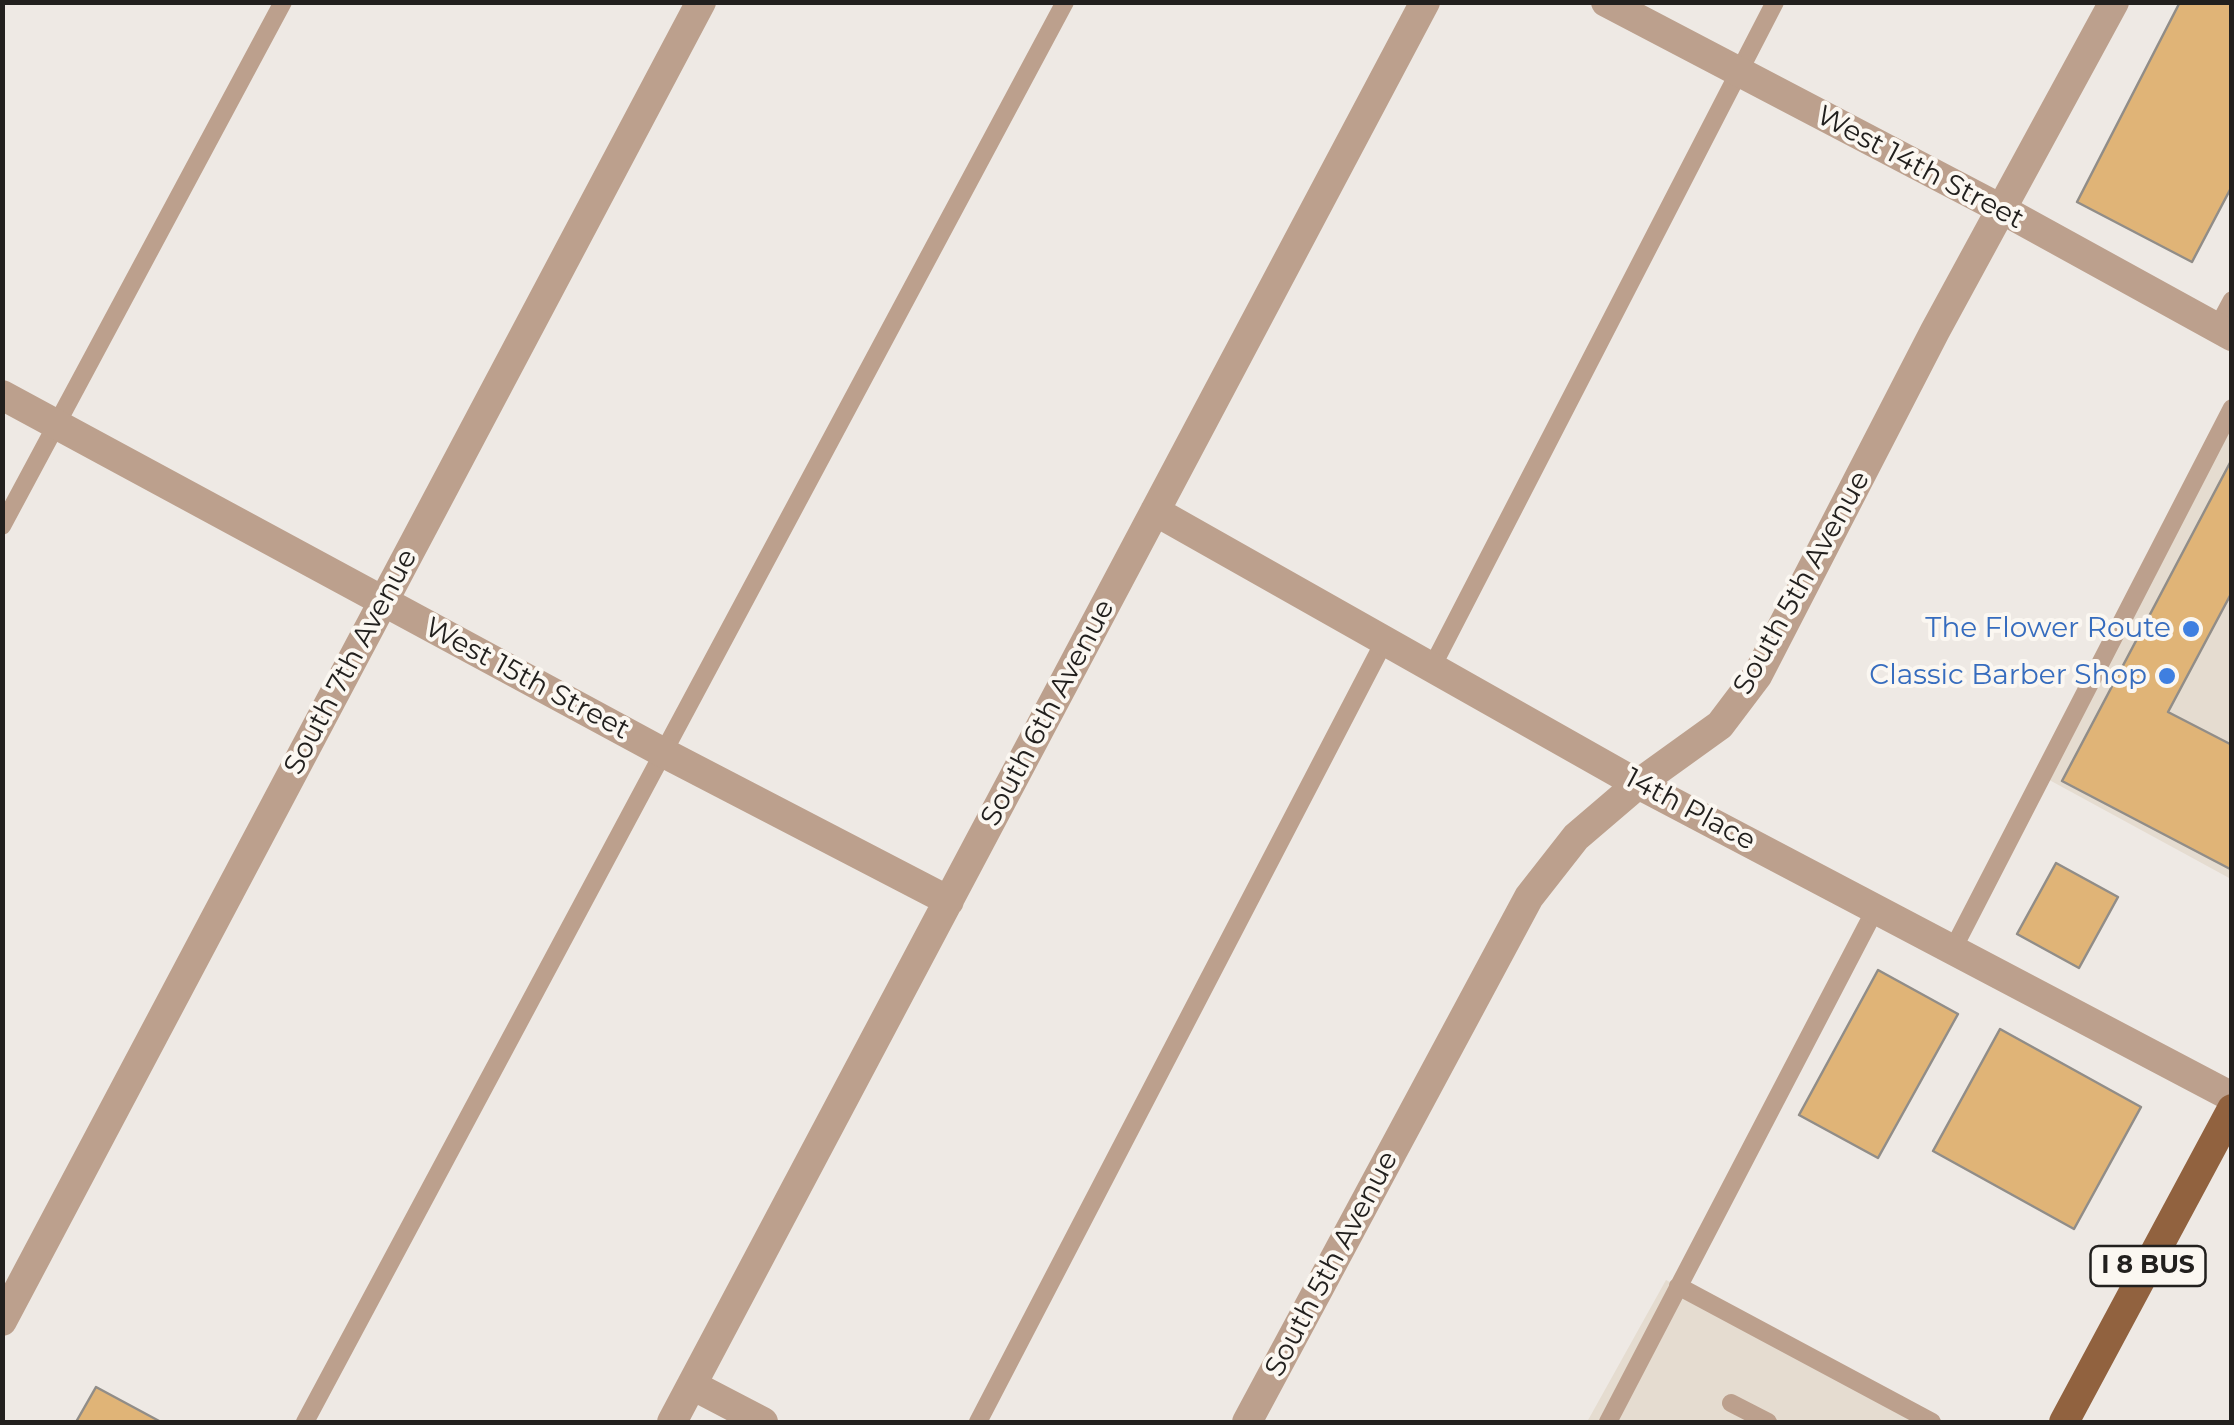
<!DOCTYPE html>
<html>
<head>
<meta charset="utf-8">
<style>
	body { margin:0 }
	#map { position:relative; width:2234px; height:1425px; overflow:hidden; background:#eee9e4; font-family:Montserrat,sans-serif }
	canvas { display:block }
	.frame { position:absolute; inset:0; border:5px solid #22201e; pointer-events:none }
</style>
</head>
<body>
<div id="map">
<canvas width="2234" height="1425"></canvas>
<div class="frame"></div>
</div>
<script>
const ctx = document.querySelector('canvas').getContext('2d');
ctx.lineJoin = 'round';
function fill(path, color) {
  ctx.fillStyle = color;
  ctx.fill(path, 'evenodd');
}
function trace(path, color, width, dash) {
  ctx.strokeStyle = color;
  ctx.lineWidth = width;
  ctx.lineCap = dash ? 'butt' : 'round';
  ctx.setLineDash(dash || []);
  ctx.stroke(path);
}
function drawText(font, color, halo, rows, align = 'center') {
  ctx.font = font + ' Montserrat,sans-serif';
  ctx.lineWidth = 8;
  ctx.setLineDash([]);
  ctx.textBaseline = 'middle';
  ctx.strokeStyle = halo;
  ctx.fillStyle = color;
  for (const [text, x, y, turn = 0] of rows) {
    ctx.save();
    ctx.translate(x, y);
    ctx.rotate((+turn || 0) * Math.PI / 180);
    ctx.textAlign = isNaN(turn) ? turn : align;
    if (halo) ctx.strokeText(text, 0, 0);
    ctx.fillText(text, 0, 0);
    ctx.restore();
  }
}
const built = new Path2D(`
	M2231,408V879L2042,776Z
	M1666,1280L1678,1286L1932,1422H1587Z`);
const building = new Path2D(`
	M2180,2H2232V186L2192,262L2077,202Z
	M2232,459V592L2168,712L2232,745V870L2062,781Z
	M2056,863L2118,897L2079,968L2017,934Z
	M1878,970L1958,1014L1878,1158L1799,1115Z
	M2000,1029L2141,1107L2074,1229L1933,1151Z
	M96,1387L161,1422H76Z`);
const lane = new Path2D(`
	M2217,328L2232,300
	M2,526L283,2
	M1432,667L1775,2
	M1953,949L2232,408
	M1678,1286L1932,1422
	M1731,1403L1768,1422
	M305,1422L1065,2
	M978,1422L1385,640
	M1608,1422L1876,908`);
const street = new Path2D(`
	M1606,2L2003,210L2232,336
	M2,395L664,753L949,901
	M1155,511L1638,784L2232,1097
	M2,1321L701,2
	M692,1385L763,1422
	M672,1422L1425,2
	M1247,1422L1529,897L1576,837L1638,784L1720,725L1757,676L1935,331L2114,2`);
const primary = new Path2D(`
	M2064,1422L2232,1109`);
const markers = [
	[2191,629,10,"#3f7fe0"],
	[2167,676,10,"#3f7fe0"]
];
const shields = [
	[2148,1266,115]
];
const shieldNames = [
	["I 8 BUS",2148,1266]
];
const streetNames = [
	["West 14th Street",1920,168,28],
	["South 5th Avenue",1802,583,-61],
	["South 7th Avenue",351,662,-62],
	["West 15th Street",527,679,28],
	["South 6th Avenue",1048,713,-62],
	["14th Place",1690,810,28],
	["South 5th Avenue",1332,1264,-62]
];
const shopNames = [
	["The Flower Route",2171,629],
	["Classic Barber Shop",2147,676]
];
fill(built, '#e5dcd0');
fill(building, '#e0b477');
trace(building, '#918d88', 2.5);
trace(lane, '#bca08d', 18);
trace(street, '#bca08d', 30);
trace(primary, '#91623f', 30);
for (const [x, y, r, color] of markers) {
  const dot = new Path2D();
  dot.arc(x, y, r, 0, 2 * Math.PI);
  ctx.fillStyle = color;
  ctx.fill(dot);
  trace(dot, '#fbf7f1', 4);
}
for (const [x, y, w] of shields) {
  const box = new Path2D();
  box.roundRect(x - w / 2, y - 20, w, 40, 8);
  ctx.fillStyle = '#fbf7f1';
  ctx.fill(box);
  trace(box, '#22201e', 2.5);
}
drawText('bold 25px', '#22201e', null, shieldNames);
drawText('28px', '#22201e', '#fbf7f1', streetNames);
drawText('28px', '#366cbe', '#fbf7f1', shopNames, 'right');
</script>
</body>
</html>
